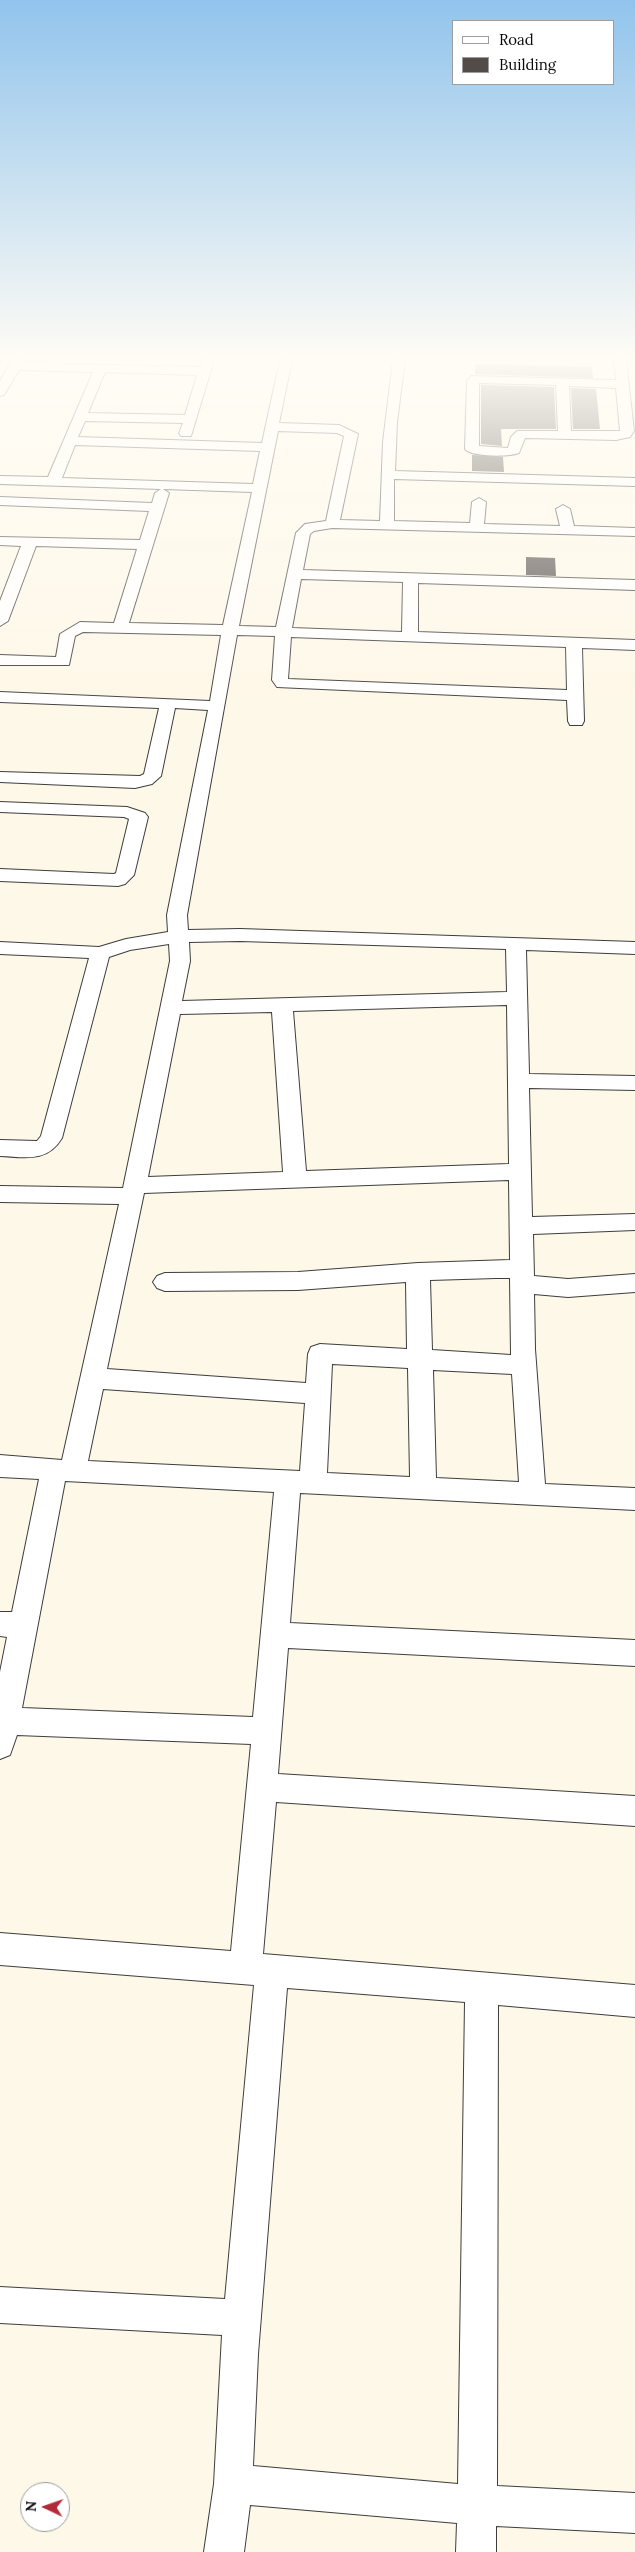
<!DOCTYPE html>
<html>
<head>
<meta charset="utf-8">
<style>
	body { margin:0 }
	#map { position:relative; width:635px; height:2552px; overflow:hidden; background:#fef8e8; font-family:Lora,serif }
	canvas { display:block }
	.legend { position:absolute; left:452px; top:20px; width:162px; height:65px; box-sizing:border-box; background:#fff; border:1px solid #9d9d9d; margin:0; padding:6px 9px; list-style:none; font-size:15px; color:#0a0a0a }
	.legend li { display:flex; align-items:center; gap:10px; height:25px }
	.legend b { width:25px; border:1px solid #9d9d9d }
	.north { position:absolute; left:20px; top:2482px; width:50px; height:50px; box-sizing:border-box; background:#fff; border:1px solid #9d9d9d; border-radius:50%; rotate:273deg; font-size:14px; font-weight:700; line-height:20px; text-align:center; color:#0a0a0a }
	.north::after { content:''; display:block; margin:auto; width:18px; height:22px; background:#b12b38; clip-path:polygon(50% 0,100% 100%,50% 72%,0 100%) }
</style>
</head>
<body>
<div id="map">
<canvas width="635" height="2552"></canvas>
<ul class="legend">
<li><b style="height:6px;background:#fff"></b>Road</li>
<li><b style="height:14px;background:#524b47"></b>Building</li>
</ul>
<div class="north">N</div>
</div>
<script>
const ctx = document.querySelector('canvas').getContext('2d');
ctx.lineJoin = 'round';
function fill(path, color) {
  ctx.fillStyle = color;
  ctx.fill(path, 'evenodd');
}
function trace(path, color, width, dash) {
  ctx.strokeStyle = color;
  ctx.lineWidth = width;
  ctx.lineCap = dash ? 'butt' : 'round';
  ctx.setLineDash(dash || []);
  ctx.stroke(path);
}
const building = new Path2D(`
	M475,364L592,367L593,378L475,374Z
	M481,385L554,387L556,429H501L502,446L481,444Z
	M571,388L596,389L600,429H573Z
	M472,455L503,457L504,472L472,471Z
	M526,557L555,558L556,576L526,575Z`);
const street = new Path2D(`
	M12,360H24L23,363L200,367L202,360H214L191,436H181L179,433L183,423L85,421L78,437L262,443L280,360H292L279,423L339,425L358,434L340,520L380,521L383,442L393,360H405L397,422L395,471L635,478V486L394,479V521L470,523L472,502L479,498L486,502L484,524L560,526L556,509L563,505L570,509L574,526L635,528V536L332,528L314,531L310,534L303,570L635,580V590L418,583V632L635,640V650L582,648L584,721L582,725H570L568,721L567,700L277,687L272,680L275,636L237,635L187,915L188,930L240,929L635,942V954L526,950L529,1074L635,1076V1090L529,1088L532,1217L635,1214V1230L533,1234L534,1276L568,1279L635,1274V1292L568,1297L534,1294L535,1349L545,1484L635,1488V1510L300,1493L290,1623L635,1640V1666L288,1648L278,1774L635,1796V1826L276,1802L263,1954L635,1985V2017L498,2005L497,2486L635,2493V2533L496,2526V2552H456L457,2523L250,2505L244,2552H204L214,2484L222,2335L0,2323V2287L225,2299L254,1985L0,1965V1933L231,1951L251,1744L17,1735L10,1755L0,1759V1672L7,1637L0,1636V1612H12L39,1479L0,1477V1455L62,1460L119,1204L0,1202V1186L123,1188L170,961L169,944L130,950L109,957L62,1138C47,1163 25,1157 0,1156V1140L37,1141L41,1136L89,958L0,954V942L99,947L126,939L168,932L167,915L208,710L175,708L161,776L152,784L135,788L0,782V772L140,776L144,774L159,708L0,702V692L210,701L221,635L83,632L75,636L69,665H0V655L56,657L60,634L80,622L114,623L137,549L36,546L8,621L0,626V601L21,546L0,545V537L140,540L149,511L0,505V497L152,503L155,493L161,489L0,484V476L48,477L93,372L19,370L4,395L0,396V381ZM105,372L197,375L185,415L88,413ZM278,431L337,433L344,436L326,521L305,524L296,533L276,627L239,626ZM75,445L260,451L253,484L62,478ZM163,489L252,492L223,625L129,623L169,493ZM301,579L403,582L402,632L292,628ZM291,637L566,647L567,690L288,679ZM240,941L506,949L507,992L182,1001L190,961L189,942ZM507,1005L509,1164L306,1171L293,1011ZM272,1012L283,1172L148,1177L180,1014ZM509,1180L510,1260L418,1263L298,1272L165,1273L157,1276L153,1282L157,1288L165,1291L298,1290L406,1282L407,1349L320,1344L311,1347L308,1354L306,1383L107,1369L144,1193ZM496,1278H510L511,1355L432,1350L430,1280ZM332,1364L408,1368L410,1477L327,1473ZM433,1370L512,1374L519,1482L436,1478ZM103,1389L305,1403L300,1471L88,1461ZM65,1481L274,1492L253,1717L22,1708ZM287,1988L465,2002L458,2484L253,2466L258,2354Z
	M614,360H626L634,431L630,437L616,440L525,438L519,453C509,457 472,457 465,449L467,381L471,376L616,380ZM479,383L556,385L558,431H517L511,437L508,448L479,446ZM569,386L616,388L620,431H571Z
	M0,802L127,807L145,813L148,817L134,875L125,884L118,886L0,881V869L114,874L116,873L129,819L124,817L0,812Z`);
fill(building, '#524b47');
trace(street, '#3d3d3d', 2);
fill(street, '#fff');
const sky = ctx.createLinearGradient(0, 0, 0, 717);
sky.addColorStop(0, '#91c4ec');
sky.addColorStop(0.5, '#fffcf5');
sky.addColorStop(1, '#fffcf500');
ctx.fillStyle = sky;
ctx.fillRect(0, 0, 635, 717);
</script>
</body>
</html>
